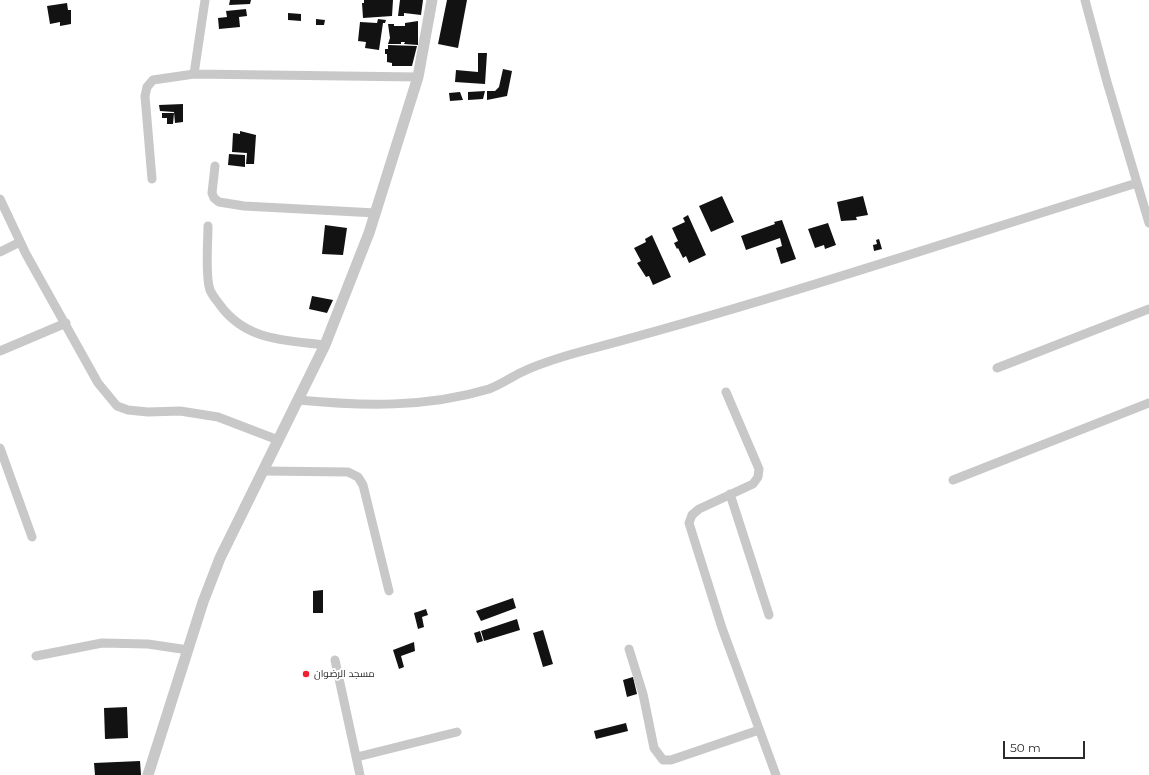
<!DOCTYPE html>
<html>
<head>
<meta charset="utf-8">
<style>
	body { margin:0 }
	#map { position:relative; width:1149px; height:775px; overflow:hidden; background:#fff; font-family:Montserrat,sans-serif }
	canvas { display:block }
	.scale { position:absolute; left:1003px; top:741px; width:82px; height:18px; box-sizing:border-box; border:2px solid #2b2b2b; border-top:0; padding-left:5px; font-size:12px; line-height:14px; white-space:nowrap; color:#2b2b2b; -webkit-text-stroke:3px #fff; paint-order:stroke }
</style>
</head>
<body>
<div id="map">
<canvas width="1149" height="775"></canvas>
<div class="scale">50 m</div>
</div>
<script>
const ctx = document.querySelector('canvas').getContext('2d');
ctx.lineJoin = 'round';
function fill(path, color) {
  ctx.fillStyle = color;
  ctx.fill(path, 'evenodd');
}
function trace(path, color, width, dash) {
  ctx.strokeStyle = color;
  ctx.lineWidth = width;
  ctx.lineCap = dash ? 'butt' : 'round';
  ctx.setLineDash(dash || []);
  ctx.stroke(path);
}
function drawText(font, color, halo, rows, align = 'center') {
  ctx.font = font + ' Montserrat,Cairo,sans-serif';
  ctx.lineWidth = 4;
  ctx.setLineDash([]);
  ctx.textBaseline = 'middle';
  ctx.strokeStyle = halo;
  ctx.fillStyle = color;
  for (const [text, x, y, turn = 0] of rows) {
    ctx.save();
    ctx.translate(x, y);
    ctx.rotate((+turn || 0) * Math.PI / 180);
    ctx.textAlign = isNaN(turn) ? turn : align;
    if (halo) ctx.strokeText(text, 0, 0);
    ctx.fillText(text, 0, 0);
    ctx.restore();
  }
}
const building = new Path2D(`
	M230,0H251L250,4L229,5Z
	M364,0H393L392,16L363,18L362,3H364Z
	M400,0H423L421,15L404,13V16H398Z
	M447,0H467L458,48L438,44Z
	M67,3L68,10H71V24L60,26V22L50,24L47,6Z
	M246,9L247,16L239,17L240,27L219,29L218,18L227,17L226,11Z
	M288,13L301,14V21L288,20Z
	M316,19L325,20L324,25H316Z
	M378,19L386,20L385,23H383L379,50L365,48L366,42L358,41L360,22L377,23Z
	M418,21V45L404,44L405,42H401V44H388L390,38L388,24H394V26H405V23Z
	M388,45L417,46L412,66H392V63L387,62V54H385V49H388Z
	M478,53H487L485,84L455,82L456,70L478,72Z
	M503,69L512,71L507,96L487,100V91H495L499,87Z
	M485,91L483,99L468,100V92Z
	M460,92L463,100L450,101L449,93Z
	M183,104V122L175,123L174,112L160,111L159,105Z
	M162,113H174L173,124H167V118H162Z
	M240,131L256,135L254,164H246L247,153L232,152L233,133L240,134Z
	M229,154L245,155V167L228,165Z
	M722,196L734,222L711,232L699,206Z
	M863,196L868,215L856,217L857,220L841,221L837,202Z
	M688,215L706,255L689,263L686,256L683,258L678,248L677,249L674,243L678,241L672,228L685,222L683,218Z
	M782,220L796,259L781,264L776,248L782,246L780,238L746,250L741,236L775,224L774,222Z
	M828,223L836,245L825,249L824,245L815,248L808,229Z
	M325,225L347,228L343,255L322,254Z
	M652,235L671,277L653,285L649,276L646,277L637,263L641,261L634,248L646,242L645,239Z
	M879,239L882,249L874,251L873,245L877,244L876,240Z
	M312,296L333,300L327,313L309,309Z
	M323,590V613H313V591Z
	M513,598L516,608L481,621L476,611Z
	M426,609L428,615L422,617L424,627L418,629L414,613Z
	M517,619L520,630L484,641L481,631Z
	M543,630L553,664L543,667L533,633Z
	M480,631L483,641L477,643L474,633Z
	M414,642L415,651L401,656L404,667L399,669L393,650Z
	M633,677L637,694L627,697L623,680Z
	M127,707L128,738L105,739L104,708Z
	M626,723L628,731L596,739L594,731Z
	M140,761L141,775H95L94,763Z`);
const minor = new Path2D(`
	M1085,0L1107,82L1149,223
	M194,74L205,0
	M215,166L212,193L214,198L219,202L244,206L376,213
	M152,179L145,96L147,87L153,80L194,74L418,77
	M0,199L26,254L98,383L117,406L128,410L148,412L180,411L218,417L278,440
	M208,226C208,242 205,276 210,290C212,295 217,301 220,305C246,341 285,340 325,345
	M0,252L20,242
	M0,351L66,323
	M997,368L1149,309
	M726,392L759,469L758,477L753,484L699,509L692,515L689,523L722,628L776,775
	M298,400C362,406 426,408 489,389C500,385 510,378 520,373C540,363 561,357 583,351C769,302 953,240 1137,183
	M0,448L32,537
	M263,471L348,472L358,477L363,485L389,591
	M953,480L1149,403
	M730,494L769,615
	M629,649L643,694L654,748L663,760H671L759,730
	M36,656L102,643L148,644L188,650
	M335,660L360,775
	M357,757L457,732`);
const tertiary = new Path2D(`
	M148,775L203,602L220,558L325,345L369,233L418,77L432,0`);
const markers = [
	[306,674,4,"#f02033"]
];
const poiNames = [
	["مسجد الرضوان",314,674]
];
fill(building, '#121212');
trace(minor, '#c8c8c8', 9);
trace(tertiary, '#c8c8c8', 11);
for (const [x, y, r, color] of markers) {
  const dot = new Path2D();
  dot.arc(x, y, r, 0, 2 * Math.PI);
  ctx.fillStyle = color;
  ctx.fill(dot);
  trace(dot, '#fff', 1.5);
}
drawText('10px', '#2b2b2b', '#fff', poiNames, 'left');
</script>
</body>
</html>
